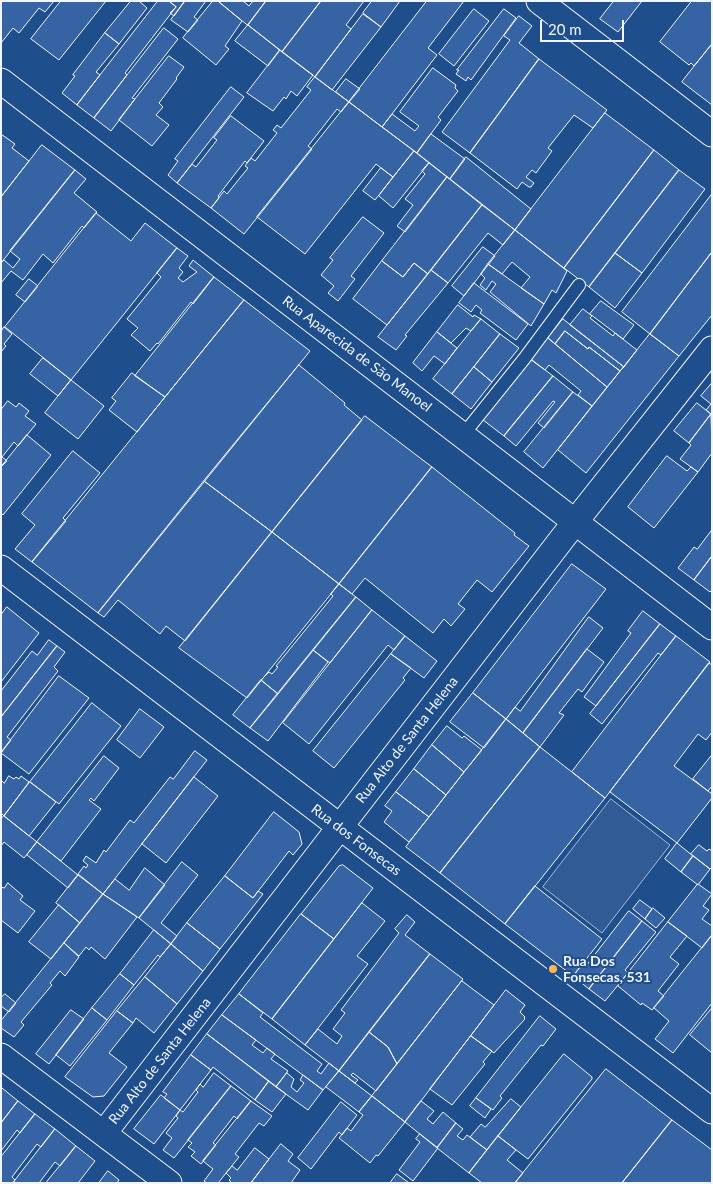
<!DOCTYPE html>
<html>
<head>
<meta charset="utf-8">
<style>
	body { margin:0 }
	#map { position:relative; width:713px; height:1184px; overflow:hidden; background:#1f4e8c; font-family:Lato,sans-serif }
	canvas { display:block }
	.frame { position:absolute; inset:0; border:2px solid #f2f6ff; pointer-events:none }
	.scale { position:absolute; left:540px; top:20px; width:84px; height:22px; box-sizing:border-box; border:2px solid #f2f6ff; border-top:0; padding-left:6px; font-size:15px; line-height:18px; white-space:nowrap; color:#f2f6ff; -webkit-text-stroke:4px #1f4e8c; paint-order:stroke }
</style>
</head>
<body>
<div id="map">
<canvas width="713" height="1184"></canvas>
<div class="frame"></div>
<div class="scale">20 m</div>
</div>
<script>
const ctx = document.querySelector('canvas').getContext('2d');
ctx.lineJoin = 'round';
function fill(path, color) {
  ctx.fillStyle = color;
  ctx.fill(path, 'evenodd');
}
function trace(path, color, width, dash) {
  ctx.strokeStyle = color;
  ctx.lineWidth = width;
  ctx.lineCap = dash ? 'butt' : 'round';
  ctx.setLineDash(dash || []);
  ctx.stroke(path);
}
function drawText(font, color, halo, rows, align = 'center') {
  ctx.font = font + ' Lato,sans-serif';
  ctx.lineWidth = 4;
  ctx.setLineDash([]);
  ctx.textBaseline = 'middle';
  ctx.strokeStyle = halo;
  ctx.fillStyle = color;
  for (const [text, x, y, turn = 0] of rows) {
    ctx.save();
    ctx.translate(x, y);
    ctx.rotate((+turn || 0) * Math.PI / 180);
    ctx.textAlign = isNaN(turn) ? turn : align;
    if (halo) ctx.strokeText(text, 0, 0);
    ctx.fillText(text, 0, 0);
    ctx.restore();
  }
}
const parking = new Path2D(`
	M611,799L670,845L602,933L543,887Z`);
const building = new Path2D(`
	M1,1H54L45,12L39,8L19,33L13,28L1,43Z
	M61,1H106L59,60L31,39Z
	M131,1H139L147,8L119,44L105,33Z
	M158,1H169L176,7L125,73L127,75L94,118L77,105Z
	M169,1H185L174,16L170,13L176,7Z
	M185,1H206L194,17L198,20L188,32L171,20Z
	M213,1H218L242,21L225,46L229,49L216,65L183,38Z
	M218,1H243L249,6L253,1H266L248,25Z
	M266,1H321L282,52L248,25Z
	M321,1H364L346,25L351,29L315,77L282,52Z
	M372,1H400L381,27L363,13Z
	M427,1H464L428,48L437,55L382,127L349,102Z
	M614,1H642L618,32L600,19Z
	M692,1H712V44L694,66L691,63L689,65L660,42Z
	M474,9L489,21L454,66L439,54Z
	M504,9L516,18L471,80L468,77L466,81L456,74L459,70H457Z
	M363,14L381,27L332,90L315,77Z
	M519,16L532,26L519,43L539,59L470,153L442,132L510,40L504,36Z
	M248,25L280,50L268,66L235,41Z
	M164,28L178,39L132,98L135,99L111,131L94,118Z
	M105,33L119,44L96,72L100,75L77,105L62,93L75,76L73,75Z
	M712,44V105L682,82Z
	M280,50L313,75L297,96L291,91L286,99L284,97L273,111L247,93Z
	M169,56L184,67L176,78L177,79L159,103L163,107L156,115L169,125L152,146L119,120Z
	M539,59L607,110L593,128L574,115L548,148L552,151L536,173L532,170L526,177L534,183L531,187H529L522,182L517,189L470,153Z
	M433,68L456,85L455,88L458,91L438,117L441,120L417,153L382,127L392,114L415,131L419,126L400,112Z
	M315,77L349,102L341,112L337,109L308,146L312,149L244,234L211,208L224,191L227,194L248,168L245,166L251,158L255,161L277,133L273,130L277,125L281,128L311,90L307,87Z
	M346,79L360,89L349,102L336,92Z
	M231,87L244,97L177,183L168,175L178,161L175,159Z
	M349,102L414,151L393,177L376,164L305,254L257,217Z
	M605,113L654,150L564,268L515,230Z
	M231,116L264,141L247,163L245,161L218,196L219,198L211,208L177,183L192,164L196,167L217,140L214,138Z
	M1,134L15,144L12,148L29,161L1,197Z
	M431,134L465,159L450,179L417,153Z
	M42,145L75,170L1,263V197Z
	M654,150L679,170L589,287L564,268Z
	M414,151L429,163L393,208L379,196Z
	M466,157L531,209L515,230L450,179Z
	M429,163L447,177L405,232L397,226L413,205L405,199L425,174L422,171Z
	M381,168L393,177L375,200L363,191Z
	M75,170L86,179L74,193L97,212L84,228L82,226L53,263L43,254L23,280L11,271L1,283V263L4,260L13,268L20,259L10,251Z
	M679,170L705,189L642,273L615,253Z
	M447,177L482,205L428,274L414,263L403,277L382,261Z
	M712,194V252L650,334L622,312Z
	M482,205L515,230L503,245L488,233L448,283L431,270Z
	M96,213L131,241L145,223L177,248L71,380L5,327Z
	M363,217L384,233L351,276L355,279L338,301L328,293L334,286L321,275L333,260L330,258Z
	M515,230L567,271L556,293L552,290L544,304L521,288L530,277L512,262L502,274L488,264Z
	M483,247L495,256L464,296L452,286Z
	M177,248L188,256L179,268L183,272L178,278L183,282L197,272L189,266L193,260L214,277L193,304L191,302L158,344L157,343L150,351L131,335L138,328L127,319L161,277L157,273Z
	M712,252V315L679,356L650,334Z
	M615,253L642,273L615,308L589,287Z
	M382,261L403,277L414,263L428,274L387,325L353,299Z
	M488,264L544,304L531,326L490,292L496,284L492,281L486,290L480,285L485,278L481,274Z
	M431,270L448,283L405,335L407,336L396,350L378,337Z
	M214,277L244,300L165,397L135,376Z
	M29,279L38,286L25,302L16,295Z
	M474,283L528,324L516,340L480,313L482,310L476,305L471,312L459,303Z
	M244,300L310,351L98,613L32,562Z
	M601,301L634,325L623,339L590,314Z
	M458,305L473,317L474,315L481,319L471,331L466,328L451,343L437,332Z
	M583,309L592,316L590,318L613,336L615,333L637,350L624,367L570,325Z
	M481,319L500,334L452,394L433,379Z
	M563,319L624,367L620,371L589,347L588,349L565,331L555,344L548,338Z
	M4,327L12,334L4,344L6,346L1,352V332Z
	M565,331L588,349L589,347L620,371L607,387L555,344Z
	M437,332L457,348L445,364L434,356L422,371L413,363Z
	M500,334L519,348L492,382L474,367Z
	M650,334L679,356L586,473L558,450Z
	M548,338L607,387L592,406L578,395L581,391L549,365L545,370L530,359Z
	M43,358L71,380L58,396L30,374Z
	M532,360L553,376L504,436L483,420Z
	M299,365L345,403L344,405L362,420L272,532L204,481Z
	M474,367L492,382L471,409L452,394Z
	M132,373L165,397L137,432L109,410L116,401L112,398Z
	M553,376L573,392L544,428L538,423L555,402L553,401L516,446L504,436Z
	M71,380L104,406L78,439L45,413Z
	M712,383V415L706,410L711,404L701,396Z
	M573,392L592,406L543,468L524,452Z
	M8,401L16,407L19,403L29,411L25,416L36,424L18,446L14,442L2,457L7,461L1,467V410Z
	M697,403L711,414L689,443L674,431Z
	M711,414L712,453L698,472L680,459L691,445L689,443Z
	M365,416L432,467L339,584L272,532Z
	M27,435L51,455L3,515L1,513V467Z
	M73,451L100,473L63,518L66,521L32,562L15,549L35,525L22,514Z
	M667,456L687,471L691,467L698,472L654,528L628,507Z
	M432,467L515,533L514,535L529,546L492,592L477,580L458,604L465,609L451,626L444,619L433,633L365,578L352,594L339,584Z
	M204,481L272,532L185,641L166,626L160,634L118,600L104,617L98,613Z
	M712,530V556L694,580L678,568L694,547L697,549Z
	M272,532L339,584L247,698L179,648Z
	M712,556V590L710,592L694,580Z
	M572,564L606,589L506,719L473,693Z
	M339,584L356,597L278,694L261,680L269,672L272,674L278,667L276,666L333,596L331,594Z
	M356,597L372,610L330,663L313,650Z
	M7,607L39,633L1,682V615Z
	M372,610L405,636L394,650L388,645L309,744L283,723Z
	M643,611L660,624L596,706L584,697L631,633L628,631Z
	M589,617L603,628L523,733L506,719L515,707L520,711Z
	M660,624L676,636L661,655L658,653L602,724L590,714Z
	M405,636L437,661L424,678L391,654Z
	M676,636L710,662L605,798L572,772Z
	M49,640L57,646L1,717V691L32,651L37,655Z
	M57,646L65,652L54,667L58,671L7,737L11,740L1,753V717Z
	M587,649L604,662L582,692L578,689L559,713L564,715L540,747L523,733Z
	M313,650L328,662L268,741L250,728Z
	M391,654L411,668L403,678L405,680L334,768L313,751Z
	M709,663L712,665V732L706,740L698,734L674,766L712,794V798L677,843L610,792Z
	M59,676L89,698L29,774L1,753Z
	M261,680L278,694L250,728L233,715Z
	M473,693L506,719L484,748L450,722Z
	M92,703L121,726L59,804L30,782Z
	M140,709L164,727L140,758L117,740Z
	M506,719L540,747L440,873L406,847Z
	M447,726L462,738L464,736L482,750L464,772L432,745Z
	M432,745L464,772L446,795L414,769Z
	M540,747L605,798L505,924L440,873Z
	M195,751L207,760L103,894L78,874L84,866L86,868L88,865L83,861L86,856L96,863L104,850L106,852L130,820L134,823L170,777L173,779Z
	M712,755V786L708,791L693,779Z
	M104,756L119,768L94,801L91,798L89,800L101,809L61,861L37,842Z
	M414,769L446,795L429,817L396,792Z
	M9,776L14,779L16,777L19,779L21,776L29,782L4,816L1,813V780L4,783Z
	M194,777L218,796L166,863L142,844Z
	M30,782L56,802L29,836L4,816Z
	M396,792L429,817L409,842L384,822L392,811L385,806Z
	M274,812L299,832L302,844L293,855L289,851L253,898L225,876Z
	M4,816L37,842L24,858L4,842L1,846V819Z
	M37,842L78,875L68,888L27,855Z
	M677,843L693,856L681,872L665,859Z
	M699,845L707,851L709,849L712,851V867L710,869L691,854Z
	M693,856L710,869L698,885L681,872Z
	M182,862L198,875L161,923L177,936L171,944L139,918Z
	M343,865L373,888L334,939L301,914L339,866Z
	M145,868L165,885L139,918L103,894L115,879L129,890Z
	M78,875L103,894L80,923L56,903Z
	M225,876L253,898L258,891L263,894L220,949L187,923Z
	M8,883L23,896L20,900L35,911L18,933L1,920V887L4,888Z
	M698,884L712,894L703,906L709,910L702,919L712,926V935L702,948L668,922Z
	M535,886L602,939L573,976L505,924Z
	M103,894L137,917L105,959L91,947L89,950L86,947L79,956L64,943Z
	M640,900L652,909L645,919L633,909Z
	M362,903L385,921L357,956L368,964L305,1045L272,1019Z
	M59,905L80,923L51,959L29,942Z
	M653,908L665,918L656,928L645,919Z
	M629,911L642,921L589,989L573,976L584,962L587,964Z
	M301,914L334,939L272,1019L239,994Z
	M407,915L415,922L405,935L430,954L339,1071L305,1045L318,1029L337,1044L342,1036L333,1029L345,1013L341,1010L399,933L395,929Z
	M642,921L656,932L625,970L628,973L605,1001L589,989Z
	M668,922L687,936L670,957L679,964L658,991L664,996L652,1010L642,1003L641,1005L618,986Z
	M187,923L220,949L203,971L171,944Z
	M154,930L171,944L160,957L158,955L134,985L120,974Z
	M712,935V1003L673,1053L655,1039L669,1021L654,1008Z
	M64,943L79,957L65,976L60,971L50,983L52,985L21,1022L24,1025L14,1037L1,1028V1021Z
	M171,944L203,971L177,1004L145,977Z
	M430,954L463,979L397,1064L388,1047L369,1032Z
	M120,974L134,985L107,1020L92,1008Z
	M145,977L177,1004L154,1033L136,1018L133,1023L117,1011Z
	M462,981L494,1005L405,1122L372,1096Z
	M506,990L525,1005L520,1012L525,1017L524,1018L525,1019L494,1053L471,1036Z
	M5,994L16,1003L9,1012L1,1006V998Z
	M239,994L263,1013L260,1017L322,1064L317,1071L321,1074L329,1063L339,1071L323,1090L222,1015Z
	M92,1008L107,1020L70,1066L56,1055Z
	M712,1008V1053L690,1035Z
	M71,1010L84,1019L49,1064L36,1054Z
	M117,1011L133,1023L109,1053L127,1067L104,1096L93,1097L65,1077Z
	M222,1015L256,1040L252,1045L263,1053L267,1048L275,1054L271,1059L288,1071L276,1087L207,1034Z
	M540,1016L556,1029L543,1046L541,1045L500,1096L502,1098L493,1110L476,1098Z
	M369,1032L388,1047L397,1064L376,1091L353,1073L351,1075L358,1080L355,1083L339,1071Z
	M207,1034L269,1081L255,1100L213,1067L211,1070L191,1055Z
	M471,1036L492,1051L483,1062L485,1064L452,1105L430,1089Z
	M564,1054L592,1077V1079L528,1159L498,1136Z
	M191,1055L211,1070L180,1110L164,1098L167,1094L163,1092Z
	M606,1069L672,1120L622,1183H515Z
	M339,1071L372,1096L359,1112L326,1087Z
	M214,1073L231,1086L174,1158L163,1150L172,1138L166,1133L178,1118L176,1116L180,1110L183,1112L198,1092L196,1090L200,1084L203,1087Z
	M287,1073L294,1079L291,1087L297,1092L304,1083L300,1080L303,1075L323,1090L308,1110L276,1087Z
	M269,1081L286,1094L272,1112L255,1100Z
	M231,1086L251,1101L237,1119L234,1116L213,1143L216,1145L201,1164L191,1156L195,1152L188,1147L192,1143L188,1140Z
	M2,1088L18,1101L1,1123V1089Z
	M161,1095L180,1110L154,1144L134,1129Z
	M372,1096L405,1122L378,1156L376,1155L370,1163L339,1138L347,1128L351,1131L363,1115L359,1112Z
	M476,1098L491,1109L485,1118L470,1106Z
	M511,1099L521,1107L487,1150L470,1137L481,1124L485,1127Z
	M18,1101L35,1114L20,1133L17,1130L1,1151V1123Z
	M251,1101L272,1116L264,1126L259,1123L235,1154L239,1157L218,1183H207L204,1181L213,1169L203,1161Z
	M421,1101L434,1111L427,1119L433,1124L443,1112L456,1123L437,1148L405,1122Z
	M341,1102L357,1115L342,1135L339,1132L311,1169L298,1158Z
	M35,1114L55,1129L41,1147L37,1144L12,1177L15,1180L13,1183H1V1157Z
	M672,1120L712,1150V1183H622Z
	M456,1123L463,1129L457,1136L463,1140L467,1135L487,1150L469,1173L437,1148Z
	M55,1129L76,1146L60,1166L55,1162L39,1183H13Z
	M420,1134L438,1148L413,1181L399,1170L420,1142L416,1139Z
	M498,1136L516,1150L507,1160L523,1173L515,1183H482L469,1173Z
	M281,1144L293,1154L288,1161L300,1170L291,1183H251Z
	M76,1146L95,1161L78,1183H46Z
	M255,1148L269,1159L251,1183H232L229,1180L231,1178L226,1173L232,1166L237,1170Z
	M108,1171L119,1180L117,1183H99Z
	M397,1174L409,1183H390Z`);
const service = new Path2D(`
	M463,435L524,359L579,285`);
const minor = new Path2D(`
	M539,1L712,134
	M1,81L712,627
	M1,568L712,1111
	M1,1056L169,1183
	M104,1133L575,522L712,349`);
const markers = [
	[553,969,5,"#ffb74d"]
];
const streetNames = [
	["Rua Aparecida de São Manoel",357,354,37],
	["Rua Alto de Santa Helena",407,740,-52],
	["Rua dos Fonsecas",356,840,37],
	["Rua Alto de Santa Helena",160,1061,-52]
];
const poiNames = [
	["Rua Dos",563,961],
	["Fonsecas, 531",563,977]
];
fill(parking, '#305b95');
trace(parking, '#a8bbd7', 1);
fill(building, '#3563a3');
trace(building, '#f2f6ff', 1);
trace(service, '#f2f6ff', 14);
trace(minor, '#f2f6ff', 27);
trace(service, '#1f4e8c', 12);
trace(minor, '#1f4e8c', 25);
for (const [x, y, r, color] of markers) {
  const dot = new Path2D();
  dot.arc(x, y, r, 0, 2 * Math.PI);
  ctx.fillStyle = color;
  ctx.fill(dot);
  trace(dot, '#1f4e8c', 2);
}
drawText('14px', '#f2f6ff', '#1f4e8c', streetNames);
drawText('bold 14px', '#f2f6ff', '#1f4e8c', poiNames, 'left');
</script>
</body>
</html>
